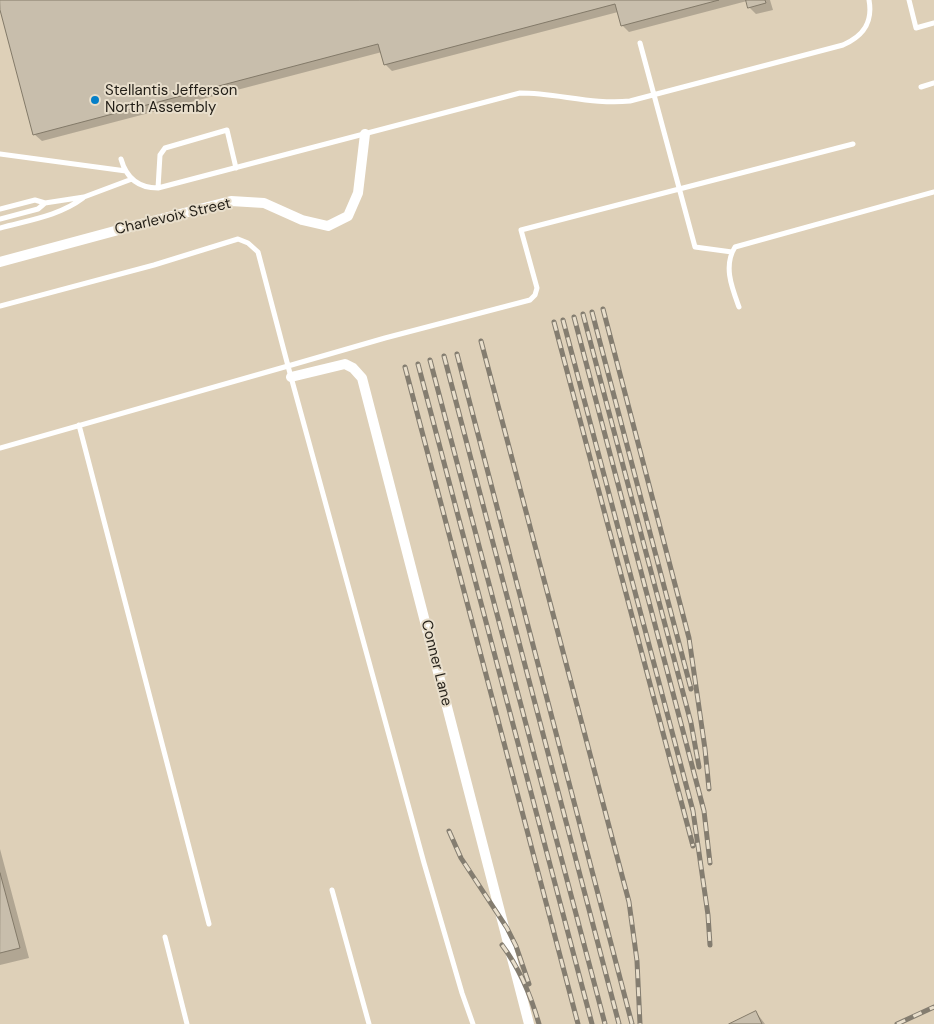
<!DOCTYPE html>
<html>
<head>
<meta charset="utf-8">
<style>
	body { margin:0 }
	canvas { display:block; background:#e8decb }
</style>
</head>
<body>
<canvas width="934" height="1024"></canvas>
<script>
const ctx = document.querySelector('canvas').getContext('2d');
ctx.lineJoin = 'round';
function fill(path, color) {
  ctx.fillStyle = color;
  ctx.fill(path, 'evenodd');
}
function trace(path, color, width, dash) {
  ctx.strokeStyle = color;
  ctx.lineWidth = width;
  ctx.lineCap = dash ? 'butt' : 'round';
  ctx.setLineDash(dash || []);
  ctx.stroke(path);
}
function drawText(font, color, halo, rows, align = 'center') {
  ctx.font = font + ' "DM Sans",sans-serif';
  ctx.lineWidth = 4;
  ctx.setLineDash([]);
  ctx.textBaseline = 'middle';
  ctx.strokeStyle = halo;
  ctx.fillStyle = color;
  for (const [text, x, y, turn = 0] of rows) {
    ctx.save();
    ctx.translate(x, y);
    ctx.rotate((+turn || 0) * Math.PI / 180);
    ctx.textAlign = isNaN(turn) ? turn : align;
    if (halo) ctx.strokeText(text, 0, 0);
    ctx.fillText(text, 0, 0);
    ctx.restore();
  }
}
const built = new Path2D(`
	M0,0H934V1024H0Z`);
const shadow = new Path2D(`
	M0,0H770L773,10L756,14L749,7L747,1L629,32L622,25L618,12L392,71L385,64L382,52L42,141L34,134Z
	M0,849L29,958L0,965Z
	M756,1012L765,1024H731Z`);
const building = new Path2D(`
	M0,0H719L621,26L615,4L384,65L378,44L33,135L0,10Z
	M746,0H765L766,3L748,8Z
	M0,873L20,948L0,953Z
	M756,1011L762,1024H729Z`);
const lane = new Path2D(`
	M909,0L916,28L934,23
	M640,43L695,247L732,252
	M921,87L934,83
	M0,154L126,171
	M121,159C126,177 138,188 158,188L520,93C557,93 593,105 630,101L843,45C864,36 873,22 869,0
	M158,188L160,155L165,148L227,130L236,168
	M0,209L35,200L45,203
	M0,219L38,209L45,203L84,197L132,179
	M0,228C29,220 59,216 83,198
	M0,306L154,265L238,239L248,243L258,252L288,366L0,448
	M739,307C732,288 723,266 735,247L934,192
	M79,425L209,924
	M332,890L369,1024
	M165,937L187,1024
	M473,1024L462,993L424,863L288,366L385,338L530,300L535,295L537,288L521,230L853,144`);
const street = new Path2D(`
	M0,262L137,225L231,201L264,203L302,220L328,226L348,216L358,193L365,134
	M291,377L345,364L353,368L362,378L529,1024`);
const rail = new Path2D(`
	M603,309L689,638L705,749L709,789
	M592,312L691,689
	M583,314L691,723L699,767
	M574,317L704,811L710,863
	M563,320L693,811L708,915L710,945
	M554,322L693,846
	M481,341L629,902L637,961L640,1024
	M457,354L632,1024
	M444,356L619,1024
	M430,360L605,1024
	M418,364L592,1024
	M405,367L578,1024
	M449,831L461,858L507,928L516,946L529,984
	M502,945C520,969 531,996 539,1024
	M897,1024L934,1007`);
const markers = [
	[95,100,5,"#047fc8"]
];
const poiNames = [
	["Stellantis Jefferson",105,91],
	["North Assembly",105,108]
];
const streetNames = [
	["Charlevoix Street",173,217,-13],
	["Conner Lane",436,663,76]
];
fill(built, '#ded0b8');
fill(shadow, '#0003');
fill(building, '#c8beac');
trace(building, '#837a69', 1);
trace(lane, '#fff', 5);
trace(street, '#fff', 10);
trace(rail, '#847d70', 5);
trace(rail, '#e8decb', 3, [9]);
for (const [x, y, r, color] of markers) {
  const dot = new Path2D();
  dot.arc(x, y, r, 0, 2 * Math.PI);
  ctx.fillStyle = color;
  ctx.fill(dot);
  trace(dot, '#e8decb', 2);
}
drawText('15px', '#221e17', '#e8decb', poiNames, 'left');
drawText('15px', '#221e17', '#e8decb', streetNames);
</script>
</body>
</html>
